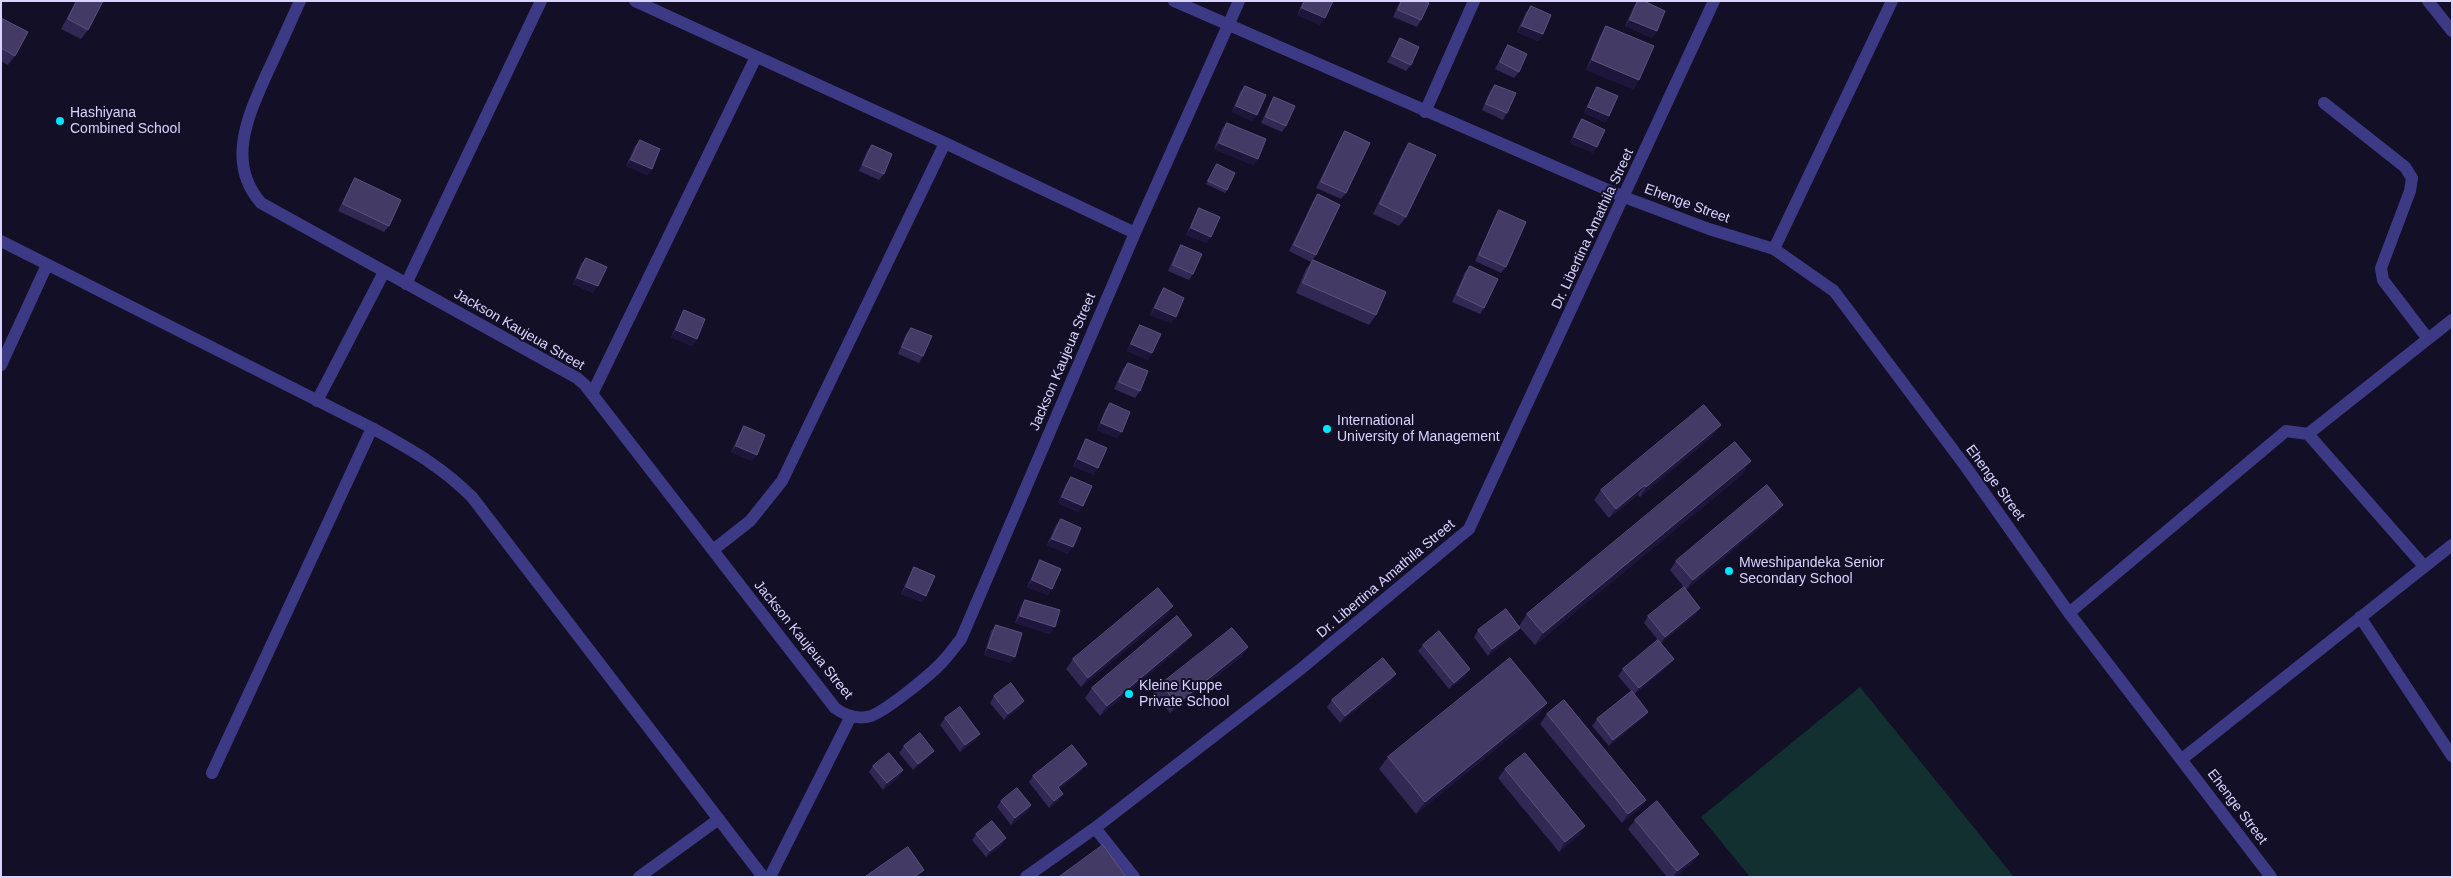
<!DOCTYPE html>
<html>
<head>
<meta charset="utf-8">
<style>
	body { margin:0 }
	#map { position:relative; width:2453px; height:878px; overflow:hidden; background:#130f26; font-family:Helvetica,sans-serif }
	canvas { display:block }
	.frame { position:absolute; inset:0; border:2px solid #d9d4ff; pointer-events:none }
</style>
</head>
<body>
<div id="map">
<canvas width="2453" height="878"></canvas>
<div class="frame"></div>
</div>
<script>
const ctx = document.querySelector('canvas').getContext('2d');
ctx.lineJoin = 'round';
function fill(path, color) {
  ctx.fillStyle = color;
  ctx.fill(path, 'evenodd');
}
function trace(path, color, width, dash) {
  ctx.strokeStyle = color;
  ctx.lineWidth = width;
  ctx.lineCap = dash ? 'butt' : 'round';
  ctx.setLineDash(dash || []);
  ctx.stroke(path);
}
function drawText(font, color, halo, rows, align = 'center') {
  ctx.font = font + ' Helvetica,sans-serif';
  ctx.lineWidth = 4;
  ctx.setLineDash([]);
  ctx.textBaseline = 'middle';
  ctx.strokeStyle = halo;
  ctx.fillStyle = color;
  for (const [text, x, y, turn = 0] of rows) {
    ctx.save();
    ctx.translate(x, y);
    ctx.rotate((+turn || 0) * Math.PI / 180);
    ctx.textAlign = isNaN(turn) ? turn : align;
    if (halo) ctx.strokeText(text, 0, 0);
    ctx.fillText(text, 0, 0);
    ctx.restore();
  }
}
const green = new Path2D(`
	M1860,687L2014,877H1750L1701,817Z`);
const minor = new Path2D(`
	M300,1C289,25 279,48 268,71C249,114 225,162 261,203L577,378L585,385L835,708C846,716 857,720 871,716C887,710 933,673 944,660C950,654 955,646 961,639L1135,233L1239,1
	M635,1L945,143L1135,233
	M1174,1L1624,197L1709,229L1774,249L1834,291L1966,467L2069,613L2271,877
	M2428,1L2452,31
	M2324,103L2405,167L2412,178L2410,191L2381,268L2383,280L2428,339
	M1425,112L1474,1
	M1,241L372,428C411,450 440,465 472,497L763,877
	M1774,249L1892,1
	M406,284L541,1
	M1,365L47,265
	M592,394L756,57
	M317,401L384,272
	M2308,434L2424,566
	M713,550L750,521L782,481L945,143
	M2069,613L2286,431L2308,434L2452,320
	M2360,617L2452,756
	M2182,759L2452,545
	M212,773L372,428
	M1095,828L1134,877
	M639,877L719,819
	M770,877L851,716
	M1026,877L1095,828L1302,668L1469,529L1714,1`);
const wall = new Path2D(`
	M76,1H103L88,30L81,39L61,29Z
	M1303,1H1333L1320,25L1297,15Z
	M1400,1H1425L1421,20L1417,27L1393,17Z
	M1637,1H1644L1657,31L1652,38L1625,26L1634,6Z
	M1531,6L1543,34L1538,41L1517,32L1526,12Z
	M1,18L15,56L8,65L1,61Z
	M1606,26L1639,80L1633,89L1586,70L1600,36Z
	M1400,38L1411,65L1406,71L1387,62L1396,45Z
	M1508,45L1519,72L1514,78L1495,69L1504,52Z
	M1495,85L1507,113L1503,120L1482,110L1490,91Z
	M1245,86L1252,121L1232,112L1240,92Z
	M1597,87L1609,116L1605,122L1584,113L1593,93Z
	M1274,97L1286,126L1282,132L1261,123L1270,103Z
	M1582,119L1593,153L1570,143L1577,126Z
	M1227,123L1258,159L1253,165L1214,149L1222,129Z
	M1345,131L1346,193L1341,199L1316,188L1341,137Z
	M640,140L652,169L647,175L626,166L635,146Z
	M1409,143L1406,217L1399,226L1373,214L1403,152Z
	M872,145L884,174L879,180L859,171L867,151Z
	M1217,164L1227,190L1225,193L1206,184Z
	M355,178L389,226L384,232L338,211L351,184Z
	M1318,194L1316,255L1311,262L1289,251L1313,201Z
	M1199,208L1207,243L1186,235L1195,215Z
	M1499,210L1506,267L1501,273L1475,261L1495,217Z
	M1181,245L1193,274L1189,280L1168,271L1177,251Z
	M586,258L593,293L573,284L581,264Z
	M1313,260L1376,315L1369,325L1296,293L1306,269Z
	M1470,266L1484,308L1480,314L1452,302L1465,272Z
	M1164,288L1171,323L1150,315L1159,295Z
	M684,310L697,339L692,346L671,337L680,317Z
	M1140,325L1152,353L1148,360L1127,351L1136,331Z
	M911,328L923,356L919,363L898,354L906,334Z
	M1128,363L1140,391L1135,398L1114,389L1123,369Z
	M1110,403L1122,432L1117,438L1097,430L1105,410Z
	M744,426L752,461L731,452L740,433Z
	M1714,435L1640,497L1638,495L1609,518L1594,500L1601,490Z
	M1086,439L1094,475L1073,466L1082,446Z
	M1743,474L1535,645L1520,628L1516,634L1488,656L1474,637L1478,630L1519,626L1527,614Z
	M1071,477L1083,506L1078,512L1058,503L1066,484Z
	M1776,514L1686,590L1670,570L1676,561Z
	M1061,519L1068,554L1047,545L1056,525Z
	M1040,560L1048,595L1027,587L1036,567Z
	M914,567L926,596L922,602L901,594L910,574Z
	M1025,600L1050,634L1015,623L1021,606Z
	M1696,614L1661,643L1674,659L1669,665L1634,695L1648,712L1643,718L1609,746L1592,726L1597,719L1631,691L1618,676L1623,669L1658,640L1644,623L1648,616Z
	M1167,616L1081,687L1066,669L1073,659Z
	M996,625L1015,657L1010,663L984,655L991,631Z
	M1185,644L1100,716L1085,698L1092,688Z
	M1423,645L1466,676L1449,689L1418,651Z
	M1248,647L1241,657L1170,713L1154,693L1161,684Z
	M1392,680L1340,723L1327,707L1332,700Z
	M994,696L1020,707L1004,720L990,703Z
	M1547,703L1538,715L1416,814L1379,769L1388,757Z
	M1547,714L1646,800L1639,809L1622,823L1540,724Z
	M945,718L980,734L975,740L960,752L940,725Z
	M904,746L929,757L913,770L899,753Z
	M873,766L899,777L883,790L869,772Z
	M1505,769L1585,826L1579,835L1559,852L1498,778Z
	M1082,770L1059,789V800L1049,808L1029,782L1033,776Z
	M1001,801L1031,805L1027,812L1011,825L997,807Z
	M1635,820L1699,854L1692,863L1675,877H1667L1628,829Z
	M976,834L1002,845L986,857L972,840Z`);
const shadedWall = new Path2D(`
	M1302,8L1325,18L1320,25L1297,15Z
	M1630,20L1657,31L1652,38L1625,26Z
	M1522,26L1543,34L1538,41L1517,32Z
	M1592,60L1639,80L1633,89L1586,70Z
	M1236,106L1257,115L1252,121L1232,112Z
	M1588,107L1609,116L1605,122L1584,113Z
	M1574,137L1597,147L1593,153L1570,143Z
	M1219,143L1258,159L1253,165L1214,149Z
	M631,160L652,169L647,175L626,166Z
	M1191,228L1211,237L1207,243L1186,235Z
	M577,278L598,286L593,293L573,284Z
	M1155,308L1176,317L1171,323L1150,315Z
	M676,330L697,339L692,346L671,337Z
	M1131,344L1152,353L1148,360L1127,351Z
	M1101,423L1122,432L1117,438L1097,430Z
	M1721,425L1714,435L1640,497L1646,487Z
	M736,446L757,455L752,461L731,452Z
	M1078,459L1098,468L1094,475L1073,466Z
	M1751,461L1743,474L1535,645L1543,633Z
	M1645,485L1638,495L1609,518L1616,509Z
	M1062,497L1083,506L1078,512L1058,503Z
	M1783,505L1776,514L1686,590L1693,580Z
	M1052,539L1073,547L1068,554L1047,545Z
	M1032,580L1052,589L1048,595L1027,587Z
	M906,587L926,596L922,602L901,594Z
	M1173,606L1167,616L1081,687L1088,678Z
	M1700,608L1696,614L1661,643L1665,637Z
	M1020,616L1055,627L1050,634L1015,623Z
	M1520,628L1516,634L1488,656L1492,649Z
	M1192,635L1185,644L1100,716L1107,706Z
	M1248,647L1241,657L1170,713L1177,704Z
	M988,648L1015,657L1010,663L984,655Z
	M1674,659L1669,665L1634,695L1639,688Z
	M1470,669L1466,676L1449,689L1454,683Z
	M1396,674L1392,680L1340,723L1345,716Z
	M1024,701L1020,707L1004,720L1008,714Z
	M1547,703L1538,715L1416,814L1425,802Z
	M1648,712L1643,718L1609,746L1613,740Z
	M980,734L975,740L960,752L965,745Z
	M934,751L929,757L913,770L918,764Z
	M1087,764L1082,770L1053,794L1058,787Z
	M903,770L899,777L883,790L887,783Z
	M1063,794L1059,800L1049,808L1054,801Z
	M1646,800L1639,809L1622,823L1628,814Z
	M1031,805L1027,812L1011,825L1015,818Z
	M1585,826L1579,835L1559,852L1565,842Z
	M1006,838L1002,845L986,857L990,851Z
	M1699,854L1692,863L1675,877H1673L1677,871Z
	M924,870L919,877H914Z`);
const building = new Path2D(`
	M77,1H103L88,30L68,19Z
	M1305,1H1333L1325,18L1302,8Z
	M1402,1H1425L1429,3L1421,20L1398,10Z
	M1638,1H1644L1665,11L1657,31L1630,20Z
	M1531,6L1551,15L1543,34L1522,26Z
	M1,18L28,32L15,56L1,48Z
	M1606,26L1654,46L1639,80L1592,60Z
	M1400,38L1419,47L1411,65L1392,56Z
	M1508,45L1527,54L1519,72L1500,62Z
	M1495,85L1516,93L1507,113L1486,104Z
	M1245,86L1266,95L1257,115L1236,106Z
	M1597,87L1618,96L1609,116L1588,107Z
	M1274,97L1295,106L1286,126L1266,117Z
	M1582,119L1605,130L1597,147L1574,137Z
	M1227,123L1266,139L1258,159L1219,143Z
	M1345,131L1370,143L1346,193L1321,182Z
	M640,140L660,149L652,169L631,160Z
	M1409,143L1436,155L1406,217L1380,204Z
	M872,145L892,154L884,174L863,165Z
	M1217,164L1235,173L1227,190L1208,181Z
	M355,178L401,200L389,226L343,204Z
	M1318,194L1340,205L1316,255L1294,245Z
	M1199,208L1220,217L1211,237L1191,228Z
	M1499,210L1526,222L1506,267L1479,255Z
	M1181,245L1202,254L1193,274L1173,265Z
	M586,258L607,267L598,286L577,278Z
	M1313,260L1386,292L1376,315L1303,283Z
	M1470,266L1498,279L1484,308L1457,295Z
	M1164,288L1184,298L1176,317L1155,308Z
	M684,310L705,319L697,339L676,330Z
	M1140,325L1161,334L1152,353L1131,344Z
	M911,328L932,336L923,356L902,347Z
	M1128,363L1148,371L1140,391L1119,382Z
	M1110,403L1130,412L1122,432L1101,423Z
	M1704,405L1721,425L1646,487L1645,485L1616,509L1601,490Z
	M744,426L765,435L757,455L736,446Z
	M1086,439L1107,448L1098,468L1078,459Z
	M1735,442L1751,461L1543,633L1527,614Z
	M1071,477L1092,486L1083,506L1062,497Z
	M1767,485L1783,505L1693,580L1676,561Z
	M1061,519L1081,528L1073,547L1052,539Z
	M1040,560L1061,569L1052,589L1032,580Z
	M914,567L935,576L926,596L906,587Z
	M1684,587L1700,608L1665,637L1648,616Z
	M1158,588L1173,606L1088,678L1073,659Z
	M1025,600L1060,610L1055,627L1020,616Z
	M1506,609L1520,628L1492,649L1478,630Z
	M1177,616L1192,635L1107,706L1092,688Z
	M996,625L1022,633L1015,657L988,648Z
	M1232,628L1248,647L1177,704L1161,684Z
	M1439,631L1470,669L1454,683L1423,645Z
	M1658,640L1674,659L1639,688L1623,669Z
	M1383,658L1396,674L1345,716L1332,700Z
	M1510,658L1547,703L1425,802L1388,757Z
	M1011,683L1024,701L1008,714L994,696Z
	M1632,691L1648,712L1613,740L1597,719Z
	M1564,700L1646,800L1628,814L1547,714Z
	M960,707L980,734L965,745L945,718Z
	M920,733L934,751L918,764L904,746Z
	M1072,745L1087,764L1058,787L1063,794L1054,801L1033,776Z
	M889,753L903,770L887,783L873,766Z
	M1525,753L1585,826L1565,842L1505,769Z
	M1017,788L1031,805L1015,818L1001,801Z
	M1657,801L1699,854L1677,871L1635,820Z
	M992,821L1006,838L990,851L976,834Z
	M1103,845L1126,877H1059Z
	M908,847L924,870L914,877H865Z`);
const markers = [
	[60,121,5,"#00e5ff"],
	[1327,429,5,"#00e5ff"],
	[1729,571,5,"#00e5ff"],
	[1129,694,5,"#00e5ff"]
];
const poiNames = [
	["Hashiyana",70,113],
	["Combined School",70,129],
	["International",1337,421],
	["University of Management",1337,437],
	["Mweshipandeka Senior",1739,563],
	["Secondary School",1739,579],
	["Kleine Kuppe",1139,686],
	["Private School",1139,702]
];
const streetNames = [
	["Ehenge Street",1687,204,20],
	["Dr. Libertina Amathila Street",1593,229,-65],
	["Jackson Kaujeua Street",519,330,30],
	["Jackson Kaujeua Street",1063,362,-67],
	["Ehenge Street",1995,483,54],
	["Dr. Libertina Amathila Street",1386,579,-40],
	["Jackson Kaujeua Street",803,640,51],
	["Ehenge Street",2237,807,53]
];
fill(green, '#12302f');
trace(minor, '#3d3a85', 12);
fill(wall, '#312854');
fill(shadedWall, '#1d163a');
fill(building, '#433a66');
trace(building, '#5a527e', 1);
for (const [x, y, r, color] of markers) {
  const dot = new Path2D();
  dot.arc(x, y, r, 0, 2 * Math.PI);
  ctx.fillStyle = color;
  ctx.fill(dot);
  trace(dot, '#130f26', 2);
}
drawText('14px', '#d9d4ff', '#130f26', poiNames, 'left');
drawText('14px', '#d9d4ff', '#130f26', streetNames);
</script>
</body>
</html>
